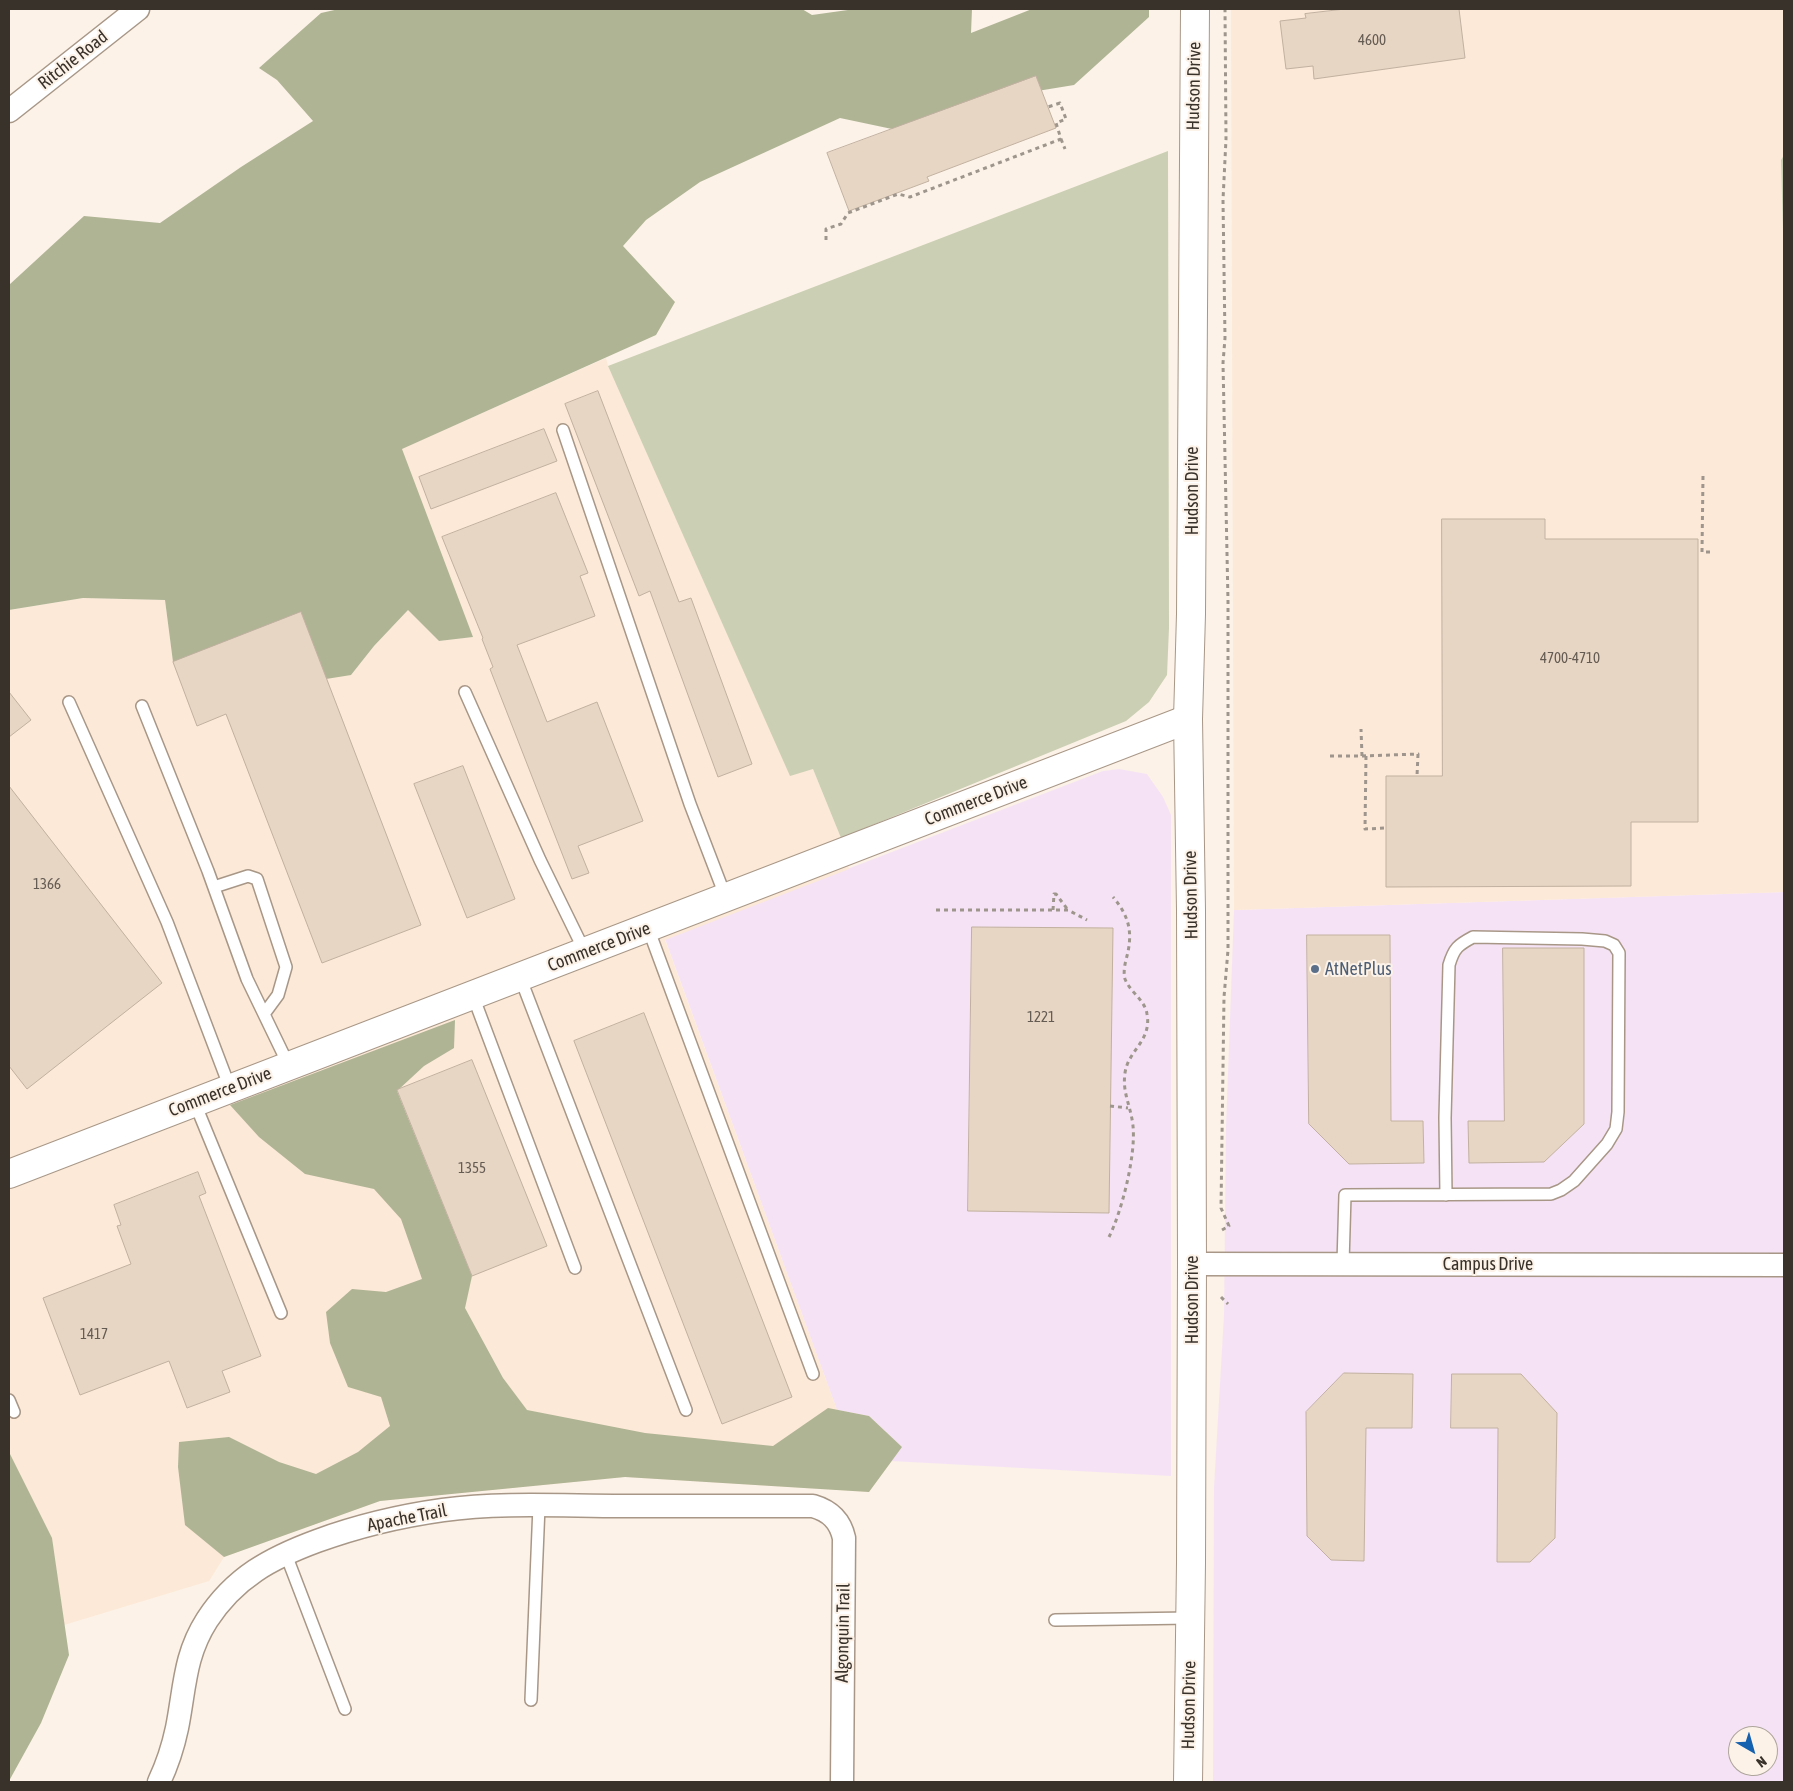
<!DOCTYPE html>
<html>
<head>
<meta charset="utf-8">
<style>
	body { margin:0 }
	#map { position:relative; width:1793px; height:1791px; overflow:hidden; background:#fcf2e7; font-family:"Asap Condensed",sans-serif }
	canvas { display:block }
	.frame { position:absolute; inset:0; border:10px solid #38322b; pointer-events:none }
	.north { position:absolute; left:1728px; top:1726px; width:50px; height:50px; box-sizing:border-box; background:#fcf2e7; border:1px solid #aea59c; border-radius:50%; rotate:142deg; font-size:14px; font-weight:700; line-height:20px; text-align:center; color:#38322b }
	.north::after { content:''; display:block; margin:auto; width:18px; height:22px; background:#1560af; clip-path:polygon(50% 0,100% 100%,50% 72%,0 100%) }
</style>
</head>
<body>
<div id="map">
<canvas width="1793" height="1791"></canvas>
<div class="frame"></div>
<div class="north">N</div>
</div>
<script>
const ctx = document.querySelector('canvas').getContext('2d');
ctx.lineJoin = 'round';
function fill(path, color) {
  ctx.fillStyle = color;
  ctx.fill(path, 'evenodd');
}
function trace(path, color, width, dash) {
  ctx.strokeStyle = color;
  ctx.lineWidth = width;
  ctx.lineCap = dash ? 'butt' : 'round';
  ctx.setLineDash(dash || []);
  ctx.stroke(path);
}
function drawText(font, color, halo, rows, align = 'center') {
  ctx.font = font + ' "Asap Condensed",sans-serif';
  ctx.lineWidth = 4;
  ctx.setLineDash([]);
  ctx.textBaseline = 'middle';
  ctx.strokeStyle = halo;
  ctx.fillStyle = color;
  for (const [text, x, y, turn = 0] of rows) {
    ctx.save();
    ctx.translate(x, y);
    ctx.rotate((+turn || 0) * Math.PI / 180);
    ctx.textAlign = isNaN(turn) ? turn : align;
    if (halo) ctx.strokeText(text, 0, 0);
    ctx.fillText(text, 0, 0);
    ctx.restore();
  }
}
const commercial = new Path2D(`
	M1119,769L1147,774L1163,797L1171,815V1476L891,1461L901,1447L869,1416L837,1410L665,939L1103,771Z
	M1784,892V1782H1213L1214,1487L1224,1315L1226,1127L1234,910ZM1738,1736H1768V1766H1738Z`);
const built = new Path2D(`
	M1231,9H1784V155L1781,161L1784,268V892L1234,910Z
	M606,358L608,366L790,775L813,769L841,838L849,869L665,940L837,1410L869,1416L902,1447L869,1492L625,1477L380,1501L224,1557L209,1581L64,1625L9,1630V610L83,598L165,600L173,662L301,612L351,675L374,646L408,610L439,641L472,637L401,449Z`);
const green = new Path2D(`
	M1168,151L1169,628L1167,675L1149,702L1126,721L841,838L813,769L790,776L608,366Z
	M1784,155V268L1781,160Z`);
const forest = new Path2D(`
	M339,9H802L812,15L855,9H972L971,33L1032,9H1149V17L1074,85L964,103L892,129L840,118L700,182L646,220L623,246L675,302L656,335L402,449L473,637L439,641L408,610L374,646L351,675L326,679L301,612L173,662L165,600L83,598L9,610V285L84,216L160,223L241,167L313,121L277,80L259,68L321,13Z
	M455,1020L454,1048L424,1066L397,1091L472,1276L465,1308L503,1378L527,1410L645,1433L773,1446L828,1408L869,1416L902,1447L869,1492L625,1477L380,1501L224,1557L185,1525L178,1467L179,1442L229,1437L279,1462L316,1474L358,1452L390,1426L381,1397L348,1387L330,1343L326,1312L352,1289L386,1292L422,1279L401,1219L374,1189L305,1174L259,1137L230,1105Z
	M9,1452L52,1538L69,1655L41,1723L9,1781Z`);
const building = new Path2D(`
	M1345,9H1459L1465,58L1314,79L1313,66L1286,69L1280,21L1306,18L1305,14Z
	M1036,76L1056,128L927,177L929,181L849,211L827,153Z
	M598,391L679,602L691,598L752,764L718,777L650,591L639,596L565,404Z
	M544,429L557,461L431,509L419,477Z
	M556,493L588,573L580,576L595,616L517,645L547,722L597,702L643,821L578,846L589,873L572,879L490,669L493,667L482,639L483,638L442,537Z
	M1442,519H1545V539H1698V822H1631V886L1386,887V776H1442Z
	M301,612L421,925L322,963L226,714L197,726L173,662Z
	M9,692L31,720L9,737Z
	M463,766L515,899L467,918L414,784Z
	M9,786L162,983L27,1089L9,1066Z
	M972,927L1113,928L1109,1213L968,1211Z
	M1307,935H1390L1391,1121H1423L1424,1163L1349,1164L1309,1124Z
	M1503,948H1584V1124L1544,1162L1469,1163L1468,1121H1504Z
	M644,1013L792,1397L722,1424L574,1041Z
	M472,1060L547,1246L472,1276L397,1090Z
	M198,1172L206,1193L199,1196L261,1356L222,1371L230,1392L187,1408L169,1361L80,1395L43,1298L131,1264L117,1226L121,1225L114,1205Z
	M1344,1373L1413,1374L1412,1428H1366L1364,1561L1331,1560L1307,1536L1306,1412Z
	M1452,1374H1521L1557,1413L1555,1538L1530,1562H1497L1498,1428H1451Z`);
const path = new Path2D(`
	M1061,139L1065,149
	M826,240V229L841,224L848,213L898,194L910,197L1061,139L1056,123L1066,119L1060,103L1048,107
	M1703,476L1702,552H1711
	M1330,756H1362L1361,729
	M1362,756L1418,754L1417,776
	M1366,756L1365,829L1386,828
	M936,910H1068L1087,920
	M1053,910L1054,894H1056L1068,910
	M1110,1106L1128,1108
	M1222,1230L1229,1226L1221,1208L1224,997L1228,950V601L1223,363L1225,338L1223,200L1226,139L1225,9
	M1109,1237C1122,1211 1136,1155 1133,1126C1131,1106 1122,1093 1125,1073C1128,1050 1152,1041 1147,1014C1145,1000 1130,992 1125,979C1123,972 1125,963 1127,956C1133,932 1129,916 1113,897
	M1221,1297L1228,1304`);
const service = new Path2D(`
	M563,430L690,804L726,898
	M465,692L540,860L585,952
	M69,702L167,922L230,1088
	M142,706L208,871L247,979L289,1066
	M214,887L248,876L257,879L286,967L278,995L264,1014
	M648,928L813,1374
	M520,977L686,1410
	M473,996L575,1268
	M194,1101L281,1313
	M1343,1263L1345,1195L1551,1194L1561,1190L1574,1181L1607,1144L1616,1129L1618,1112L1619,953L1614,945L1605,941L1582,939L1473,937C1458,945 1454,948 1449,965L1445,1118L1446,1195
	M9,1400L14,1412
	M285,1552L345,1709
	M1055,1620L1190,1618
	M531,1700L539,1506`);
const minor = new Path2D(`
	M9,111L138,9
	M1192,1264L1784,1265
	M159,1782C167,1765 173,1747 177,1728C185,1688 184,1656 207,1620C235,1577 271,1558 317,1541C358,1526 400,1516 443,1510C502,1502 563,1506 622,1506C686,1506 749,1506 813,1506C830,1511 840,1520 844,1538L842,1782`);
const tertiary = new Path2D(`
	M9,1174L1188,719`);
const secondary = new Path2D(`
	M1188,1782L1191,1563L1192,1264L1191,910L1188,719L1191,614L1195,9`);
const markers = [
	[1315,969,5,"#5c6f8a"]
];
const numberNames = [
	["4600",1372,40],
	["4700-4710",1570,658],
	["1366",47,884],
	["1221",1041,1017],
	["1355",472,1168],
	["1417",94,1334]
];
const streetNames = [
	["Ritchie Road",73,60,-38],
	["Hudson Drive",1194,86,-89],
	["Hudson Drive",1192,491,-90],
	["Commerce Drive",976,801,-21],
	["Hudson Drive",1191,895,-91],
	["Commerce Drive",599,947,-21],
	["Commerce Drive",220,1092,-21],
	["Campus Drive",1488,1264],
	["Hudson Drive",1192,1300,-90],
	["Apache Trail",407,1518,-11],
	["Algonquin Trail",843,1633,-89],
	["Hudson Drive",1189,1705,-89]
];
const serviceNames = [
	["AtNetPlus",1325,969]
];
fill(commercial, '#f5e3f5');
fill(built, '#fce9d7');
fill(green, '#cbcfb3');
fill(forest, '#afb495');
fill(building, '#e8d6c5');
trace(building, '#c2b1a0', 1);
trace(service, '#a89787', 14);
trace(minor, '#a89787', 25);
trace(tertiary, '#a89787', 30);
trace(secondary, '#a89787', 30);
trace(path, '#9e968d', 3, [4, 4]);
trace(service, '#fff', 11);
trace(minor, '#fff', 22);
trace(tertiary, '#fff', 28);
trace(secondary, '#fff', 28);
for (const [x, y, r, color] of markers) {
  const dot = new Path2D();
  dot.arc(x, y, r, 0, 2 * Math.PI);
  ctx.fillStyle = color;
  ctx.fill(dot);
  trace(dot, '#fcf2e7', 2);
}
drawText('15px', '#645b52', null, numberNames);
drawText('18px', '#38322b', '#fcf2e7', streetNames);
drawText('18px', '#4e5e75', '#fcf2e7', serviceNames, 'left');
</script>
</body>
</html>
